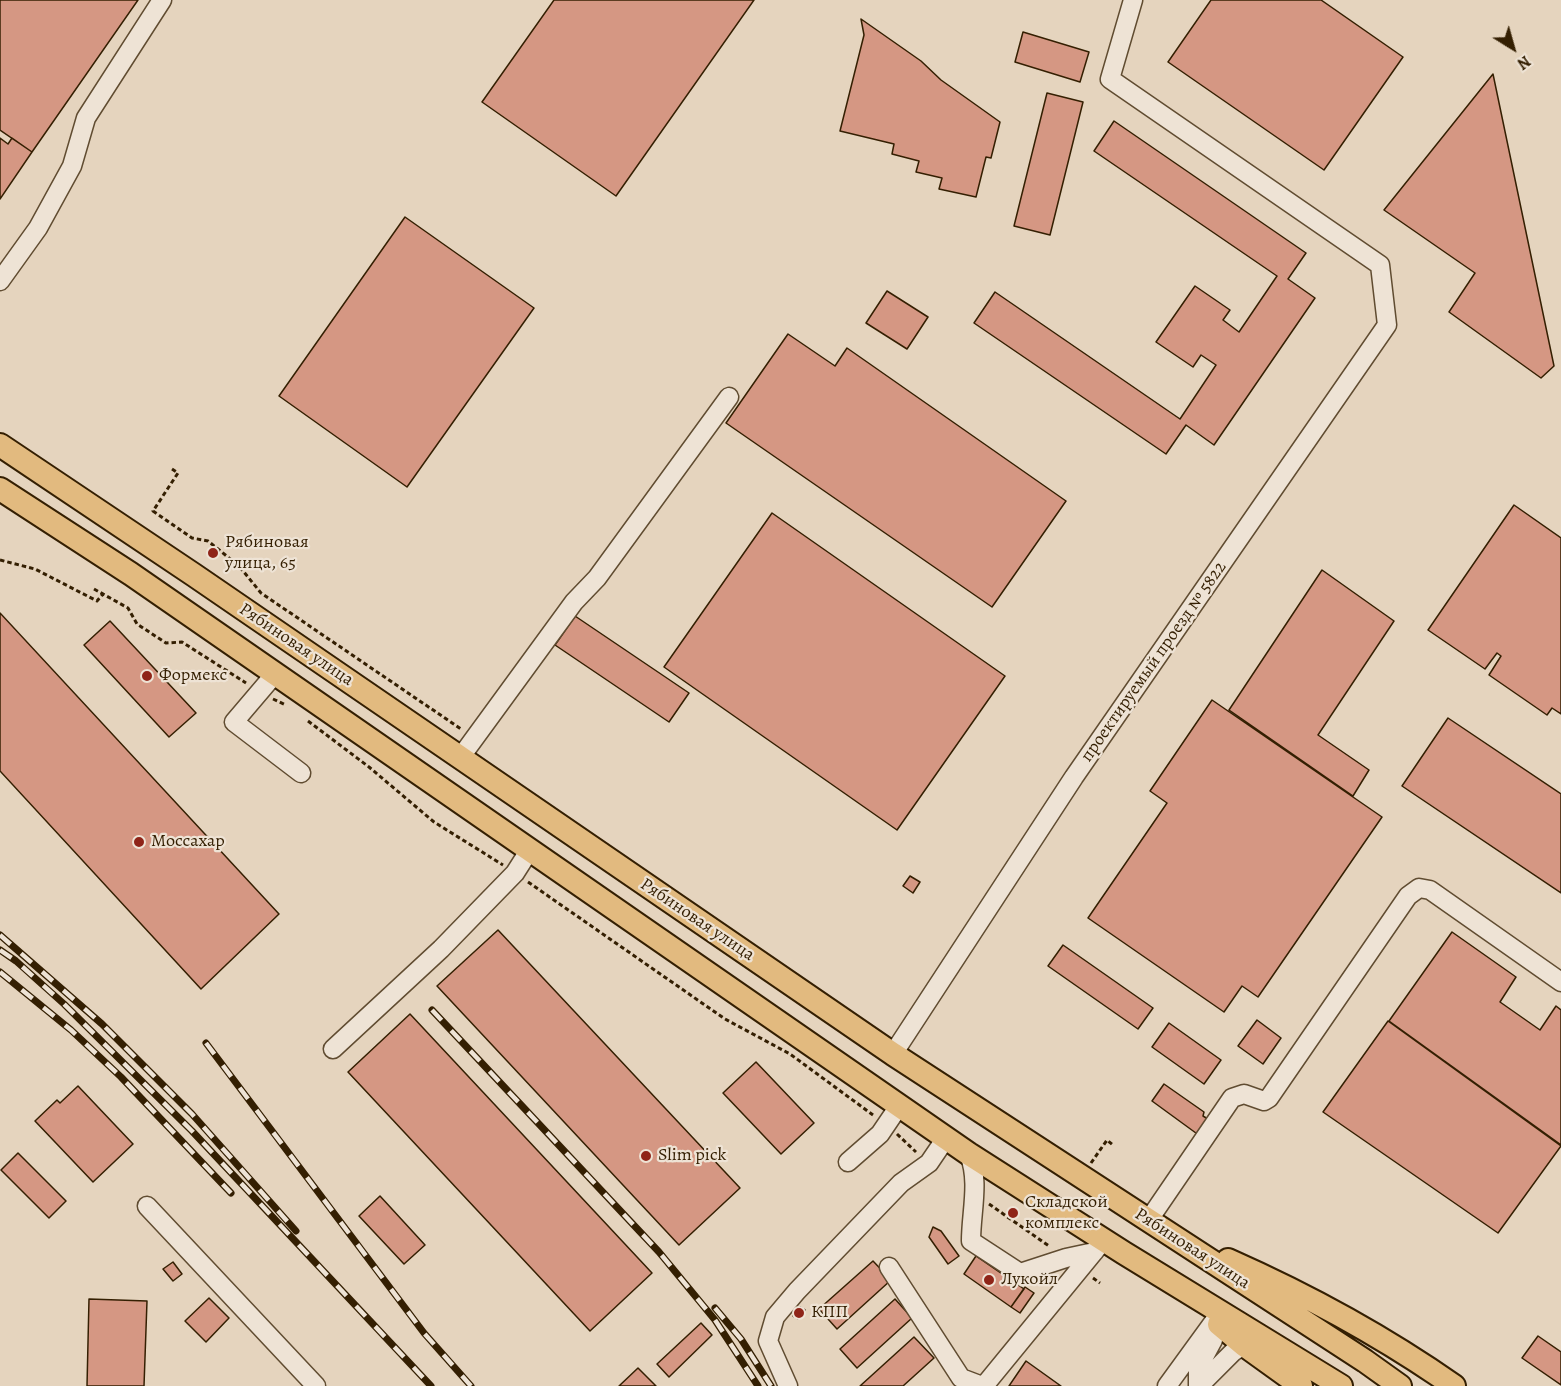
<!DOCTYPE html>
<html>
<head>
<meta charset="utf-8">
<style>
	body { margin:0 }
	#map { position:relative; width:1561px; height:1386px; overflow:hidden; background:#e5d4be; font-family:Alegreya,serif }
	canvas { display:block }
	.north { position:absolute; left:1483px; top:18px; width:60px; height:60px; -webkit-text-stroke:4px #eee3d5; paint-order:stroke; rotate:143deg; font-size:16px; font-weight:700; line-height:24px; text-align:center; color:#341f02 }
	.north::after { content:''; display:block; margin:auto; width:21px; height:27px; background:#341f02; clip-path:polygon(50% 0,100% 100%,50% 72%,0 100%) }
</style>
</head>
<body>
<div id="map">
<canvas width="1561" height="1386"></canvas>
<div class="north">N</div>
</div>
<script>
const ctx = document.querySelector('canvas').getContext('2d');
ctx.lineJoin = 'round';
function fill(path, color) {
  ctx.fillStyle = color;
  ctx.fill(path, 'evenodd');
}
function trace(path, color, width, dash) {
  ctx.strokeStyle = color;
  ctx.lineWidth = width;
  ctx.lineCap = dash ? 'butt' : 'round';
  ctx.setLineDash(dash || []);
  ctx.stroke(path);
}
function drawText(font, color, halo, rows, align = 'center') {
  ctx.font = font + ' Alegreya,serif';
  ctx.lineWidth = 4.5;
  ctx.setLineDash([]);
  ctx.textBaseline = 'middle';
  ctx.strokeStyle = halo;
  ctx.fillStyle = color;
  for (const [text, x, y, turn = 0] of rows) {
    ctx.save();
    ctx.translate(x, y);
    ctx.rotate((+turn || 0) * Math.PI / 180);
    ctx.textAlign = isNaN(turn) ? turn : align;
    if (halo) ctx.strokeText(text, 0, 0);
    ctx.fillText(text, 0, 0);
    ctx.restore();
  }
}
const building = new Path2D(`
	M0,0H138L32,152L0,130Z
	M554,0H754L616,196L482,102Z
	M1211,0H1321L1403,57L1324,170L1168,62Z
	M861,19L921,61L941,80L1000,122L991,158L986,157L976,197L939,189L942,178L916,172L919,161L892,154L894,144L840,131L864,35Z
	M1023,32L1089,52L1080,82L1015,62Z
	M1493,74L1554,366L1541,378L1449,312L1475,273L1384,210Z
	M1047,93L1083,102L1050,235L1014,226Z
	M1114,121L1306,253L1288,279L1315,298L1214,445L1186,425L1166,454L974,323L995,292L1180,419L1216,365L1201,355L1193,367L1156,342L1195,286L1230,310L1223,320L1239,332L1277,276L1094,151Z
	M0,138L8,144L12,138L32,152L0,199Z
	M405,217L534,308L407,487L279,396Z
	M887,291L928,317L907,349L866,323Z
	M788,334L835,366L847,348L1066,501L992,607L726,423Z
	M1514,505L1561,538V714L1552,708L1547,715L1489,675L1501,656L1497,653L1485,669L1428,630Z
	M772,513L1005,676L897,830L664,667Z
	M1322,570L1394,621L1318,735L1369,770L1353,796L1229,710Z
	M0,613L279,914L201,989L0,771Z
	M575,616L689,693L669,722L555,645Z
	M110,621L196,713L169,737L84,645Z
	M1212,700L1382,817L1258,997L1242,986L1224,1012L1088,918L1167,803L1150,791Z
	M1448,718L1561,794V893L1402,786Z
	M910,876L920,882L913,893L903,886Z
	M498,930L740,1188L679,1245L437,986Z
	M1452,932L1516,977L1500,1002L1540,1030L1556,1006L1561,1010V1145L1389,1021Z
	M1063,945L1153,1008L1138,1029L1048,966Z
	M410,1014L652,1273L590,1331L348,1072Z
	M1257,1020L1281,1038L1263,1064L1238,1046Z
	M1388,1021L1561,1146L1498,1233L1323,1112Z
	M1169,1023L1221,1060L1204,1084L1152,1047Z
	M756,1062L814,1123L781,1154L723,1093Z
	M1164,1084L1204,1112L1203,1116L1211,1121L1200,1136L1152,1101Z
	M78,1086L133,1144L93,1182L35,1121L57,1100L60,1103Z
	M18,1153L66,1201L49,1218L1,1170Z
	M380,1196L425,1245L404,1264L359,1216Z
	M933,1227L941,1231L959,1256L948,1264L929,1237Z
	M976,1256L1024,1289L1011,1307L964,1274Z
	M873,1261L891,1280L837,1329L819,1309Z
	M173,1262L182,1274L173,1281L163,1269Z
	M1025,1287L1034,1293L1020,1313L1011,1307Z
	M209,1298L229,1318L206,1342L185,1321Z
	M89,1299L147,1301L144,1386H87Z
	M895,1299L912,1318L857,1368L840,1349Z
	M800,1307L805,1310L798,1319L793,1316Z
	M701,1323L712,1335L669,1377L657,1364Z
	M1538,1336L1561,1352V1385L1522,1358Z
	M914,1337L934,1358L903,1386H860Z
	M1026,1361L1061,1386H1009Z
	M638,1368L656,1386H619Z`);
const path = new Path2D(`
	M172,469L178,473L153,511L192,538L208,541L239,566L261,593L461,729
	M0,560L35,569L97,601L103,594
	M94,589L128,608L137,624L166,643L182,642L246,683
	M273,699L286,705
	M308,721L369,767L434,822L503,865
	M528,882L725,1019L790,1054L873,1115
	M897,1134L916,1152
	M1091,1163L1107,1140L1114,1146
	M989,1204L1049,1246
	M1093,1278L1100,1283`);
const minor = new Path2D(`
	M0,281L38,228L72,166L86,118L162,0
	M274,675L234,722L301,773
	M460,758L574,602L597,578L729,397
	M333,1049L441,949L515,873L529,851
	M893,1054L1074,777L1387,325L1380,265L1110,79L1133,0
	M969,1154C980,1182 971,1212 971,1241L1020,1273L1066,1258L1094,1252
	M848,1162L880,1134L899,1106
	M147,1206L316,1386
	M1148,1221L1232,1098L1244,1094L1264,1101L1269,1098L1408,896L1419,888L1430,890L1561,982
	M889,1267L961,1378L982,1386
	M788,1386L768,1341L775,1317L797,1291L901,1183L929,1163L946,1138
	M984,1386L1097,1248
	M1167,1386L1215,1320
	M1198,1386V1368L1213,1340
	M1199,1386L1233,1352L1244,1345`);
const major = new Path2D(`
	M0,445L194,575L893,1054L1365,1361L1400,1386
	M0,489L131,574L969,1154L1124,1253L1341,1386
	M1228,1260C1307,1295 1384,1337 1454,1386
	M1219,1324L1244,1345L1301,1386`);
const rail = new Path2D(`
	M0,935L102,1024L192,1114L296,1231
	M0,950L16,961L64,1004L192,1131L431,1386
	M0,972L71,1030L121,1077L231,1193
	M432,1010L659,1252L715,1320L758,1386
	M206,1043L424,1333L471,1386
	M715,1308L741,1339L771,1386`);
const markers = [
	[213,553,6,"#8f2418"],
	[147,676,6,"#8f2418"],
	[139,842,6,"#8f2418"],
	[646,1156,6,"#8f2418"],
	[1013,1213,6,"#8f2418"],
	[989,1280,6,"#8f2418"],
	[799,1313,6,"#8f2418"]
];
const poiNames = [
	["Рябиновая",225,543],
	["улица, 65",225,564],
	["Формекс",159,676],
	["Моссахар",151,842],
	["Slim pick",658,1156],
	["Складской",1025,1203],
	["комплекс",1025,1224],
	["Лукойл",1001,1280],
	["КПП",811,1313]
];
const streetNames = [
	["Рябиновая улица",296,645,34],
	["проектируемый проезд № 5822",1154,662,-55],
	["Рябиновая улица",697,920,34],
	["Рябиновая улица",1192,1249,33]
];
fill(building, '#d59783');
trace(building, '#341f02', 1.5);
trace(minor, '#604c31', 21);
trace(major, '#341f02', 26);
trace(path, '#341f02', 3, [4.5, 3]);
trace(minor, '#eee3d5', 18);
trace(major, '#e2ba7f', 22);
trace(rail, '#341f02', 7);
trace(rail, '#eee3d5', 4.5, [14]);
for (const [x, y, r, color] of markers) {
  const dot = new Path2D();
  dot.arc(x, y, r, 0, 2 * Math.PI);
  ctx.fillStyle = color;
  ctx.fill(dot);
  trace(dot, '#eee3d5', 2);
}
drawText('18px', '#341f02', '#eee3d5', poiNames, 'left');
drawText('18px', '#341f02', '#eee3d5', streetNames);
</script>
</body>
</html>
